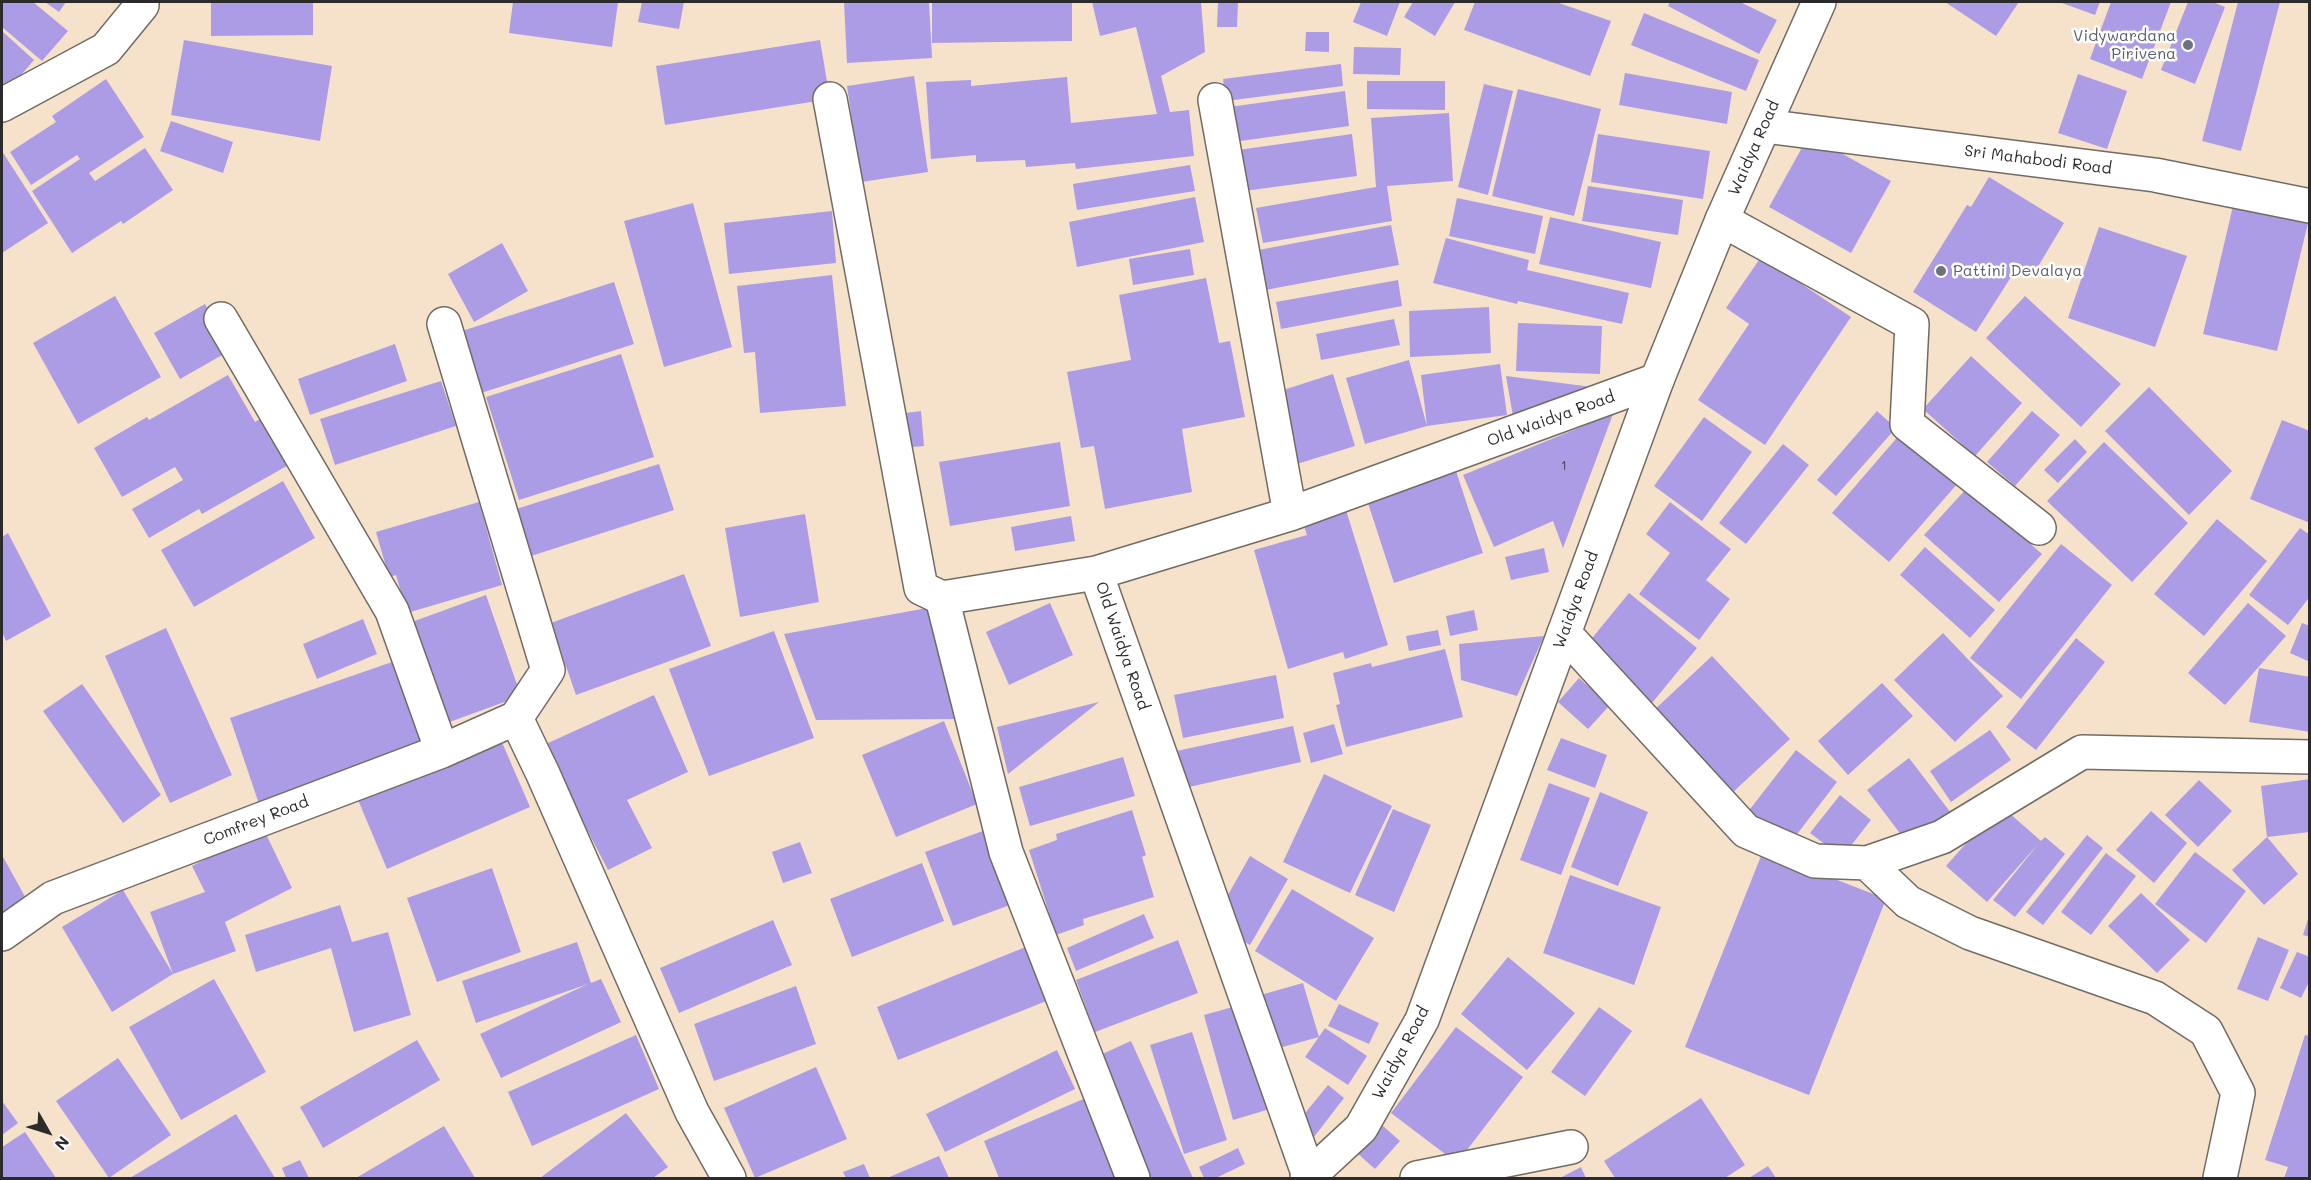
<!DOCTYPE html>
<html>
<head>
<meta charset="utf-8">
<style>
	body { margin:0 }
	#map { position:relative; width:2311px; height:1180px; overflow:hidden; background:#f6e2cb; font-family:Mali,sans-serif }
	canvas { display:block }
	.frame { position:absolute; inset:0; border:3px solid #2b2b2b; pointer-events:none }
	.north { position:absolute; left:18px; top:1102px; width:60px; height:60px; -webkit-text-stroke:4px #fff; paint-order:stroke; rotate:129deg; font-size:16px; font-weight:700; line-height:24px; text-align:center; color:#2b2b2b }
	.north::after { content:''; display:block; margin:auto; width:21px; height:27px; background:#2b2b2b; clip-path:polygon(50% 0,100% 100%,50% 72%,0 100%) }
</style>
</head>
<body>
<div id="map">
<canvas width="2311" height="1180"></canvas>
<div class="frame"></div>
<div class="north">N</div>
</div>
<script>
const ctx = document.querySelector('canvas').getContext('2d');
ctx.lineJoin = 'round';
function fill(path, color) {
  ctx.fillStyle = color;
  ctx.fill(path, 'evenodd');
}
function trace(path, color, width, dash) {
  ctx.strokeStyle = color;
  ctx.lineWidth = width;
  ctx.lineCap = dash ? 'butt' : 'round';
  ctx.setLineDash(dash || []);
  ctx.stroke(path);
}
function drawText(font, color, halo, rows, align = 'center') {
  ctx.font = font + ' Mali,sans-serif';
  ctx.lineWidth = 5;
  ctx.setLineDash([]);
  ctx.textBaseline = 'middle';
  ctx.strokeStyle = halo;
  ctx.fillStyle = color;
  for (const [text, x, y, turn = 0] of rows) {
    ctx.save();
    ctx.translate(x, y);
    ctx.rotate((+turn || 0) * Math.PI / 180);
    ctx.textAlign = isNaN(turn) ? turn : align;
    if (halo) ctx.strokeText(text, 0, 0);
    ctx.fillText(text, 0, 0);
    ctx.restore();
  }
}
const building = new Path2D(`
	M2,2H33L68,31L42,61L2,27Z
	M45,2H66L59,12Z
	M211,2H313V35L211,36Z
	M513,2H618L612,47L509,33Z
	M642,2H684L679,29L638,22Z
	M844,2H929L932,58L847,63Z
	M932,2H1072V41L932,43Z
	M1092,2H1201L1205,52L1161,76L1170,112L1189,110L1194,156L1076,169L1075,163L1026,167L1025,160L976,162V155L931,159L926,82L971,80V86L1067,77L1071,123L1157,114L1136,27L1100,36Z
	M1218,2H1238L1237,27H1217Z
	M1361,2H1400L1387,36L1353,22Z
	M1413,2H1455L1435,36L1404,17Z
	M1475,2H1556L1611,21L1590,76L1464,30Z
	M1670,2H1740L1777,20L1759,54L1668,6Z
	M1945,2H2019L1996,36Z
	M2059,2H2100L2095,15Z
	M2111,2H2171L2142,79L2090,59Z
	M2188,2H2213L2225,7L2195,84L2161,70Z
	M2238,2H2280L2241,151L2202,141Z
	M1644,13L1759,60L1746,91L1631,45Z
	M2,31L34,60L2,97Z
	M1306,32H1329V52L1305,51Z
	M184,40L332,66L320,141L171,115Z
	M820,40L830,99L665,125L656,66Z
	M1354,47L1401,48L1400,75L1353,74Z
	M1341,64L1343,86L1226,101L1223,79Z
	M1625,73L1732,92L1727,124L1619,105Z
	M2078,74L2127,91L2107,149L2058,133Z
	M914,76L928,172L861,182L847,86Z
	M106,79L144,137L89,173L95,181L145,148L173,190L123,224L121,221L72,253L32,191L80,159L77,155L31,185L10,152L56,122L52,116Z
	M1367,81H1445V110L1367,109Z
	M1484,84L1513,91L1488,195L1458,187Z
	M1518,89L1601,109L1574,216L1492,196Z
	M1345,91L1349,126L1226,143L1222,108Z
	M1449,113L1453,181L1387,186L1392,221L1263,243L1256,208L1376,187L1371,118Z
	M171,121L233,142L223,173L160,151Z
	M1352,134L1357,176L1244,191L1238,150Z
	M1598,134L1710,151L1703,199L1591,182Z
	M1809,135L1891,181L1851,253L1769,207Z
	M2,151L48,223L2,253Z
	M1190,165L1195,191L1077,210L1073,184Z
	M1989,177L2064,223L2033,275L2018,266L1976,332L1913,292L1967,205L1971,207Z
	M1588,186L1683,200L1678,235L1582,221Z
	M1195,197L1204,242L1077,267L1069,222Z
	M1457,198L1543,216L1535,254L1449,236Z
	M693,203L732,347L664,367L624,221Z
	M2233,206L2308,223L2277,351L2203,334Z
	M832,211L836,263L729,274L724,223Z
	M1550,217L1661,242L1651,288L1539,264Z
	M1391,225L1399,265L1260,291L1253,251Z
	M2099,227L2187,256L2155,347L2068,318Z
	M1446,238L1529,260L1527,270L1629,293L1622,324L1518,301L1517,304L1433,283Z
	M502,243L528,291L474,322L448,274Z
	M1190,249L1194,275L1133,285L1129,259Z
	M1761,257L1851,317L1765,445L1698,400L1749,324L1726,308Z
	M832,275L846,406L760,413L755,352L744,353L737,286Z
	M1206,278L1219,343L1230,341L1245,417L1182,429L1192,492L1105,509L1094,446L1081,448L1067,372L1131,360L1119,295Z
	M1398,280L1402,306L1281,329L1276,302Z
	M614,282L634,344L481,393L462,331Z
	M115,296L161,377L78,424L33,343Z
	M2025,296L2121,384L2081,427L1986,338Z
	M205,304L231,350L180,379L154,333Z
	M1489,307L1491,353L1410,357L1409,311Z
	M1394,319L1400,345L1321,360L1316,334Z
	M1518,323L1602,326L1600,374L1516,371Z
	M395,344L407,381L310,415L298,379Z
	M621,354L654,457L519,500L486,397Z
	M1971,356L2022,403L1975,456L1923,409Z
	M1409,360L1427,426L1421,375L1500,364L1507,415L1427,426L1365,444L1346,378Z
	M1333,374L1355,446L1297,464L1274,393Z
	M228,375L255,422L265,416L292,463L202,514L199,509L149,538L132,509L183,480L175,467L122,497L94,448L147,417L149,420Z
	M1506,376L1600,388L1514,422Z
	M441,381L456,426L335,465L320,419Z
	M2149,387L2232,471L2189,515L2105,431Z
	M921,411L924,446L901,448L898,414Z
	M1877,411L1896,428L1836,496L1817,480Z
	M2032,411L2060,435L2015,486L1987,462Z
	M1613,414L1563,548L1553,521L1494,547L1463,475Z
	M1704,417L1752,452L1702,521L1654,486Z
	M2282,420L2310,431V523L2250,499Z
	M1901,433L1958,483L1889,562L1832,513Z
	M2075,439L2087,452L2058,483L2044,470Z
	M1060,442L1070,506L950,526L939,462Z
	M2104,442L2188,523L2132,582L2047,501Z
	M1783,444L1809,465L1746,544L1719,523Z
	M659,464L674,510L531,556L516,509Z
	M1456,471L1483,553L1394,583L1367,500Z
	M283,481L315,538L194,607L161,550Z
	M1967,488L2042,554L1999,602L1924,535Z
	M479,502L502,585L407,613L396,575L389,577L376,532Z
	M1670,502L1731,549L1706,580L1730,599L1699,640L1639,594L1670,553L1646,534Z
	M1345,507L1388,645L1345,659L1343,652L1288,669L1254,550L1307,535L1302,520Z
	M805,514L819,602L740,617L725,528Z
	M1071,516L1075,541L1015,551L1011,527Z
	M2217,519L2267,561L2204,636L2154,594Z
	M2300,528L2310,535V600L2308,599L2288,625L2249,595Z
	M8,533L51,616L6,641L2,632V537Z
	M2061,544L2112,585L2021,699L1970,658Z
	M1925,547L1995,610L1970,638L1900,575Z
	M1544,548L1549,572L1511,580L1505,557Z
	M684,574L711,646L576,695L551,623Z
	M1629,593L1697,648L1652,703L1584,648Z
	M486,595L521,696L444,724L409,623Z
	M1050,603L1073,655L1009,685L986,632Z
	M2248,603L2286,636L2225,705L2188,673Z
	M933,607L960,719L816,720L784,634Z
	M1474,610L1478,630L1450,636L1446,616Z
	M363,619L377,654L317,679L303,644Z
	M2302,623L2310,626V662L2290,653Z
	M166,628L232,775L170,803L105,656Z
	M1438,630L1441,645L1409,651L1406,636Z
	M774,631L814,738L709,776L669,669Z
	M1943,633L2003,696L1955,742L1894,680Z
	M1544,636L1517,696L1461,680L1459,644Z
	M2076,638L2105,662L2036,750L2006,727Z
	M1445,649L1463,717L1346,747L1336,705L1340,704L1333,673L1371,663L1372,667Z
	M1712,656L1790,739L1731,794L1653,711Z
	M395,661L424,748L259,804L230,718Z
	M2259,668L2310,677V732L2249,722Z
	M1276,675L1284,718L1183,738L1174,695Z
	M1579,678L1610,705L1588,729L1558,702Z
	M1882,683L1913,716L1848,775L1818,741Z
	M82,684L161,795L123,823L43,711Z
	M654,695L688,772L627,800L652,848L608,870L582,820L548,743Z
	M1099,702L1008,774L997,727Z
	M944,721L977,804L896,837L862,755Z
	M1334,724L1343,754L1311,763L1303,733Z
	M1293,726L1301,762L1180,789L1172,752Z
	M1990,730L2011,760L1951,802L1930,771Z
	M498,733L530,807L387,869L356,795Z
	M1561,738L1607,755L1595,788L1547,770Z
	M1796,750L1837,782L1788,846L1747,813Z
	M1123,757L1135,796L1030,826L1019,787Z
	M1909,758L1951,813L1909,845L1867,790Z
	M1324,774L1392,806L1350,893L1283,862Z
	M2310,779V832L2267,837L2261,786Z
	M2199,780L2232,811L2198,847L2165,815Z
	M1549,783L1590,798L1561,875L1520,860Z
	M1600,792L1648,812L1618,886L1571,867Z
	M1840,795L1871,820L1842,857L1810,833Z
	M2000,805L2041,841L2045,837L2065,854L2015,917L1993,900L2039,843L1987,902L1946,866Z
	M1393,809L1431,825L1394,912L1355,895Z
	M1132,810L1146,855L1142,857L1154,897L1083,919L1084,925L1056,935L1029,850L1057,840L1056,834Z
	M2151,811L2187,843L2154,883L2116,850Z
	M991,828L1018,902L953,926L925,852Z
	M264,830L292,888L225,922L236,951L173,974L112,1012L62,927L123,890L173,974L150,912L205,892L192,866Z
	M2087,835L2103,848L2043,925L2026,912Z
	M2267,837L2298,874L2264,905L2232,870Z
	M800,842L812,873L783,883L772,852Z
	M1763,851L1886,899L1809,1095L1685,1047Z
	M2195,852L2246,891L2206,943L2155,904Z
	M2106,853L2136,876L2091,935L2061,912Z
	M2,855L28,902L2,917Z
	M1250,856L1288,879L1250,945L1212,923Z
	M922,863L944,921L852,957L830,899Z
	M492,868L521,952L437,982L407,898Z
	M1570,875L1661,907L1634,985L1543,953Z
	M1292,889L1374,938L1336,1001L1255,951Z
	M2141,893L2190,940L2157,973L2108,926Z
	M340,905L352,942L388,932L411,1015L354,1032L331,948L256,972L245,935Z
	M1144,914L1154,938L1076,971L1067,948Z
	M2309,916H2310V937L2303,935Z
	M773,920L792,965L679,1013L660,968Z
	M2258,937L2289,950L2268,1001L2237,989Z
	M1178,940L1198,993L1095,1032L1076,980Z
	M577,942L591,983L601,979L621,1022L501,1078L480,1034L588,984L476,1023L462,981Z
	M1033,944L1054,998L898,1060L877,1007Z
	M2297,952L2310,957V980L2301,998L2280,988Z
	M1508,957L1575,1013L1527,1070L1461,1014Z
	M214,979L266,1072L181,1120L129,1027Z
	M1303,983L1319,1037L1272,1050L1257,996Z
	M796,986L816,1044L714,1081L694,1024Z
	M1339,1004L1379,1023L1369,1044L1328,1026Z
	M1240,1005L1270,1109L1233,1120L1204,1015Z
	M1599,1007L1632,1031L1585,1096L1551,1072Z
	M1456,1027L1523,1077L1457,1163L1391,1113Z
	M1325,1028L1367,1056L1348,1085L1305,1057Z
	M1192,1032L1227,1140L1184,1154L1150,1045Z
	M636,1035L659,1089L532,1146L508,1092Z
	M2305,1035L2310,1036V1178H2284L2288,1167L2265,1160Z
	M417,1040L440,1080L323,1148L300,1107Z
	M1131,1041L1193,1178H1142L1089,1060Z
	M1057,1050L1075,1089L945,1152L926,1114Z
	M118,1058L171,1135L109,1178L56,1101Z
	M816,1067L847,1139L755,1178L724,1108Z
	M1328,1085L1344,1098L1314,1137L1297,1123Z
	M1093,1095L1127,1178H999L984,1141Z
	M1701,1098L1745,1165L1725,1178H1615L1604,1161Z
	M2,1101L18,1123L2,1135Z
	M626,1113L668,1167L653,1178H540Z
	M236,1114L275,1178H130Z
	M1382,1125L1400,1141L1375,1169L1357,1153Z
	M444,1126L475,1178H356Z
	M25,1132L56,1178H2V1147Z
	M1238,1148L1245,1164L1216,1178H1204L1199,1167Z
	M939,1156L949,1178H887Z
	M300,1160L309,1178H286L282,1168Z
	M864,1164L870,1178H846L843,1172Z
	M1768,1166L1776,1178H1749Z
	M1581,1167L1586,1178H1560Z`);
const minor = new Path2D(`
	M830,99L921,588L942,598L1096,573L1290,514L1657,380
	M1215,100L1290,514
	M2,105L106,49L142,5V2
	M1764,126L2155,175L2310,206
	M1722,220L1912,324L1907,424L2039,528
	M221,319L392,611L442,751
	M1096,573L1309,1176
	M942,598L1006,852L1133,1178
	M1564,633L1746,831L1815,861L1867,863L1942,837L2082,752L2310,757
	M516,718L543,774L692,1112L729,1178
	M1867,863L1908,902L1970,933L2155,998L2206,1031L2238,1093L2220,1178
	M2,934L53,898L442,751L516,718L548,670L444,324
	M1417,1178L1571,1147`);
const tertiary = new Path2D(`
	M1307,1178L1361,1128L1422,1020L1657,380L1722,220L1819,2`);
const markers = [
	[2188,45,6,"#6b7280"],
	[1941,271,6,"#6b7280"]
];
const numberNames = [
	["1",1564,466]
];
const worshipNames = [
	["Vidywardana",2176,36],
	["Pirivena",2176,54],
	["Pattini Devalaya",1953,271,"left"]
];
const streetNames = [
	["Waidya Road",1754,148,-66],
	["Sri Mahabodi Road",2038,160,7],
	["Old Waidya Road",1551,419,-20],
	["Waidya Road",1576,600,-70],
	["Old Waidya Road",1122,646,71],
	["Comfrey Road",256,821,-21],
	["Waidya Road",1401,1053,-62]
];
fill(building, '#ac9ce6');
trace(minor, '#726b63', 36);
trace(tertiary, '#726b63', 36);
trace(minor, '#fff', 33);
trace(tertiary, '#fff', 33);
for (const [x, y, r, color] of markers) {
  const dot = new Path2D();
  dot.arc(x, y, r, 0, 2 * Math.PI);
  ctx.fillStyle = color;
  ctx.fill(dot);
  trace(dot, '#fff', 2);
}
drawText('14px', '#4b475a', null, numberNames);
drawText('16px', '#5b616d', '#fff', worshipNames, 'right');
drawText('16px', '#2b2b2b', '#fff', streetNames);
</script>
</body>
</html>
